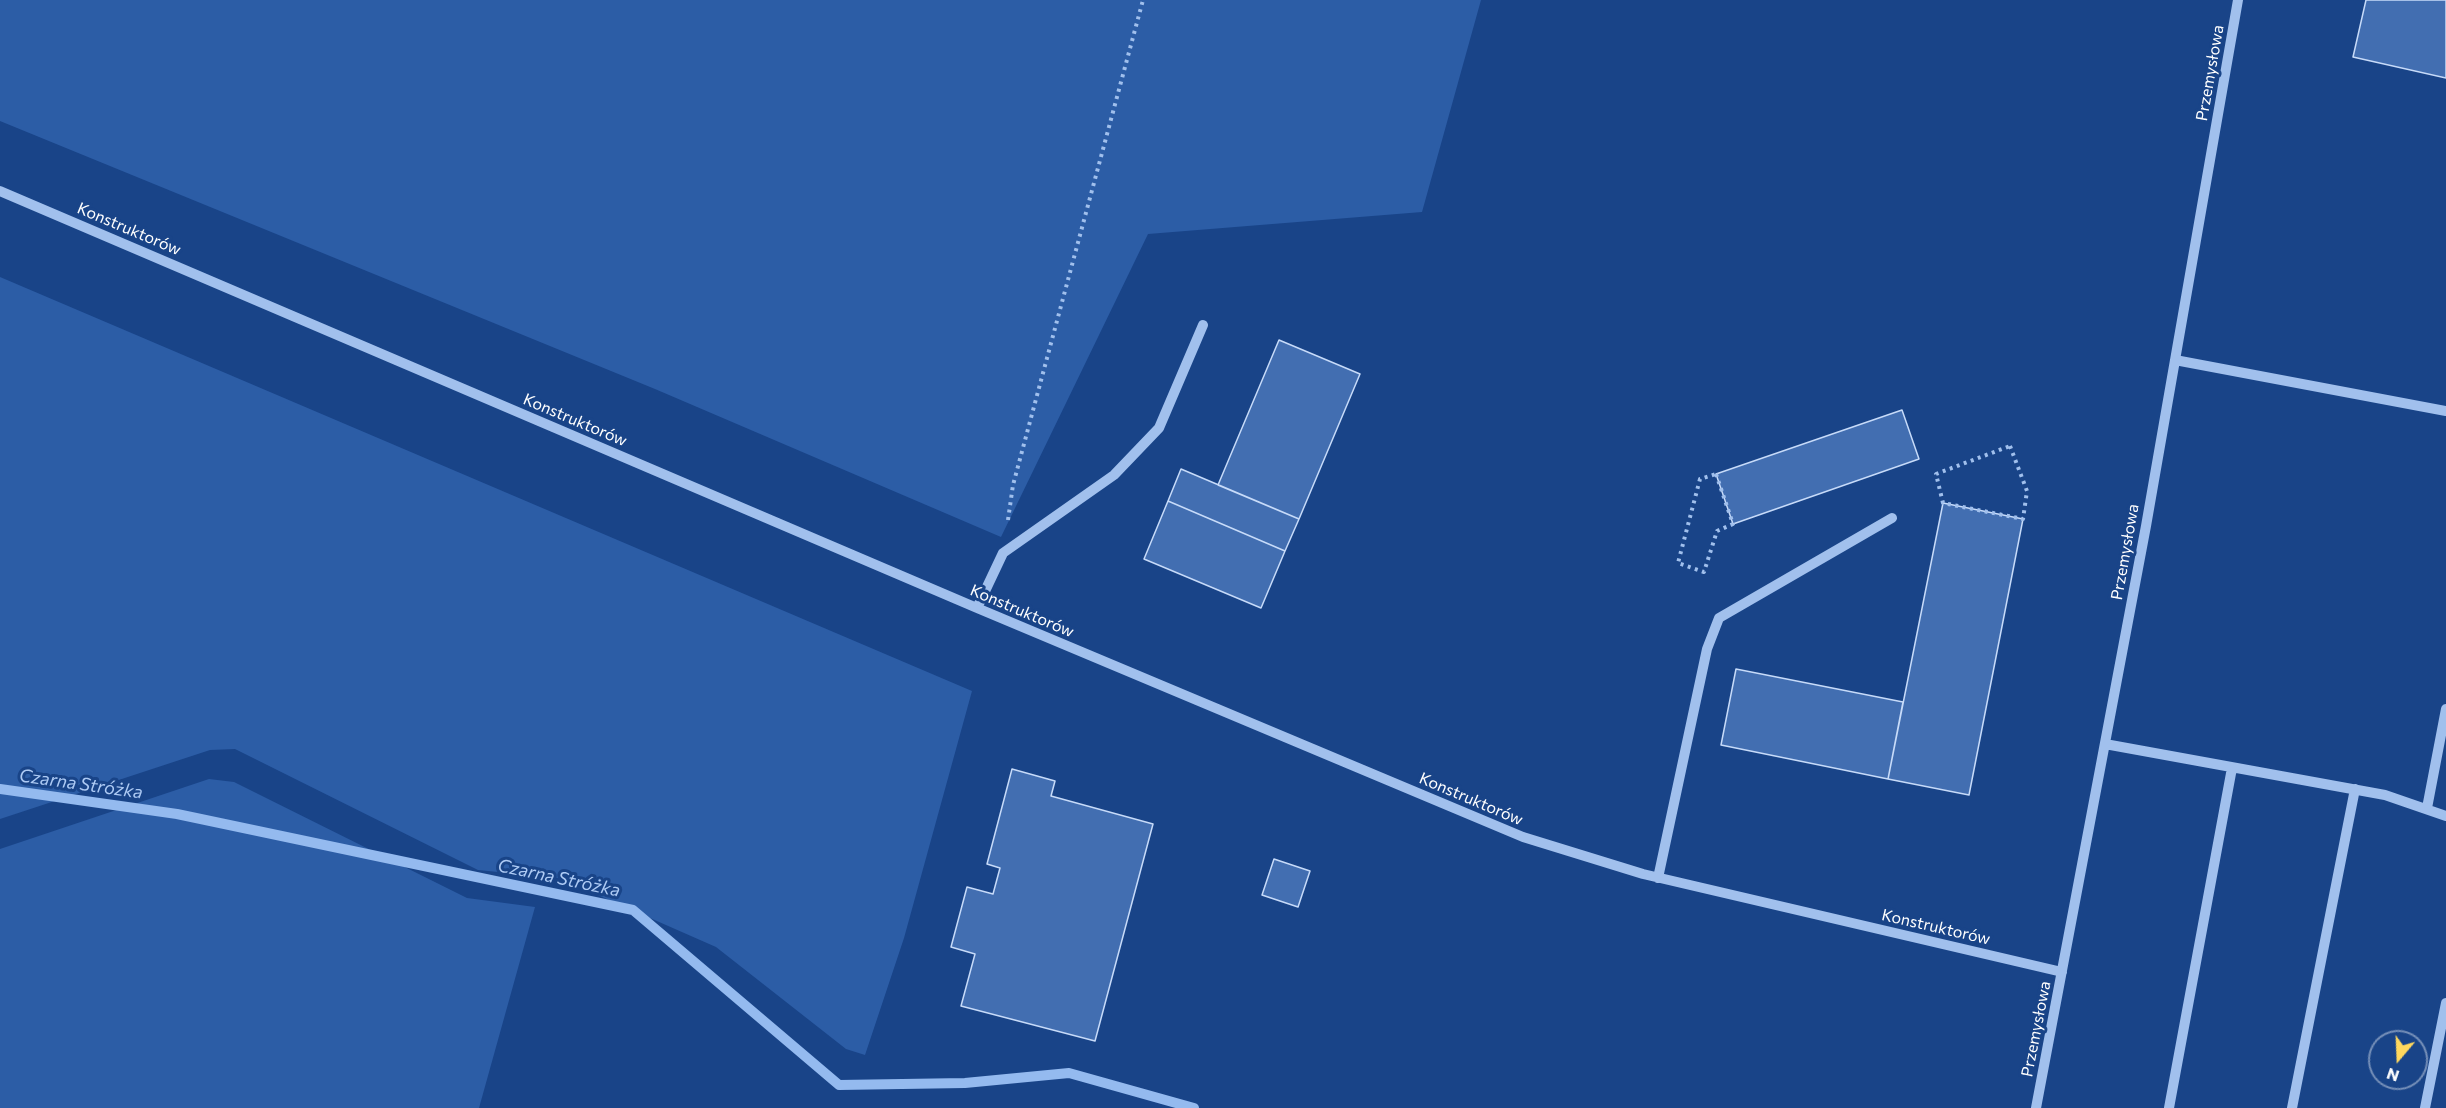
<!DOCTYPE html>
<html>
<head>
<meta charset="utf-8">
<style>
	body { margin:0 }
	#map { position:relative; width:2446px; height:1108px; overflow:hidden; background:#194488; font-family:Commissioner,sans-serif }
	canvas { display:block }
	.north { position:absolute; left:2368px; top:1030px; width:60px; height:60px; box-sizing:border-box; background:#194488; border:2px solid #758fb8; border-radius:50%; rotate:199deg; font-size:16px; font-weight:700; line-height:24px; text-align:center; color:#fff }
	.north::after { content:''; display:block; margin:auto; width:21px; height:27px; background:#ffd85d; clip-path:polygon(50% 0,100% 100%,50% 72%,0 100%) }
</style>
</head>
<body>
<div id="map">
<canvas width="2446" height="1108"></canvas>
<div class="north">N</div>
</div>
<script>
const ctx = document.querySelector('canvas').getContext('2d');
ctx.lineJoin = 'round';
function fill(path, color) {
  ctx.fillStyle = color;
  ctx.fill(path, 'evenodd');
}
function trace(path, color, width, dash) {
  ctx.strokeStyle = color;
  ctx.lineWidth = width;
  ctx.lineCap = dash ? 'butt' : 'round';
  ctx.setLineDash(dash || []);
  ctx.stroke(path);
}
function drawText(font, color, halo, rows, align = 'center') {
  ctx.font = font + ' Commissioner,sans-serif';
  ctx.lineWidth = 6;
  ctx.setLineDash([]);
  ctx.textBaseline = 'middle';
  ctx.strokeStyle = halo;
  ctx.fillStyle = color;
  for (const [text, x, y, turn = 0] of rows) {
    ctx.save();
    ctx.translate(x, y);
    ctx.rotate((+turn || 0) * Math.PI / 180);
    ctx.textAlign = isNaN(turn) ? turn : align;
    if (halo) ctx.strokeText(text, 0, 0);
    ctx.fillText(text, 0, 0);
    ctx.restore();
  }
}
const green = new Path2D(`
	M0,0H1481L1422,212L1148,234L1001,537L655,389L0,121Z
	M0,277L972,691L904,938L865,1055L846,1049L716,947L559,878L478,870L235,749L210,750L0,819Z
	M209,779L234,782L467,898L535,907L479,1108H0V849Z`);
const stream = new Path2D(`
	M0,789L177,814L633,910L839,1085L965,1083L1069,1073L1194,1108`);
const building = new Path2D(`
	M2366,0H2446V78L2353,57Z
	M1279,340L1360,374L1299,519L1218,485Z
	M1902,410L1919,459L1733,524L1716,474Z
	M1181,469L1299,519L1285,551L1168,501Z
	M1168,501L1285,551L1261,608L1144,559Z
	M1943,503L2023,519L1969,795L1888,779Z
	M1736,669L1903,702L1888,779L1721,745Z
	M1012,769L1055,781L1051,796L1153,824L1095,1041L961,1006L975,954L951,947L967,887L993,894L1000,868L987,864Z
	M1274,859L1310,871L1298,907L1262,895Z`);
const path = new Path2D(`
	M2010,446L2027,491L2023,519L1943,503L1936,474Z
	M1716,474L1733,524L1717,531L1704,572L1678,563L1700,479Z
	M1008,520L1013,485L1143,0`);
const minor = new Path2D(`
	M0,191L977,608L1523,837L1643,874L2062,972
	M2175,360L2446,411
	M977,608L1003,553L1114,475L1159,428L1203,325
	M2105,744L2385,795L2446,816
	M2427,808L2446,709
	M1658,878L1707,649L1719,618L1892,518
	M2036,1108L2146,526L2238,0
	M2169,1108L2232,768
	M2292,1108L2355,789
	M2425,1108L2446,1003`);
const streetNames = [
	["Przemysłowa",2210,73,-80],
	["Konstruktorów",129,229,23],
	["Konstruktorów",575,420,23],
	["Przemysłowa",2125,552,-80],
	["Konstruktorów",1022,611,23],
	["Konstruktorów",1471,799,23],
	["Konstruktorów",1936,927,13],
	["Przemysłowa",2036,1029,-79]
];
const waterNames = [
	["Czarna Stróżka",81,784,8],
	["Czarna Stróżka",559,878,12]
];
fill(green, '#2c5da6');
trace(stream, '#94baef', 10);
fill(building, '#426eb1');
trace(building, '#c7dbf9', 1.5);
trace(path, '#a1c0ed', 4, [3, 4.5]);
trace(minor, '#a1c0ed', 10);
drawText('16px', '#fff', '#194488', streetNames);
drawText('italic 18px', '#adcaf4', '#194488', waterNames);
</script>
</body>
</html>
